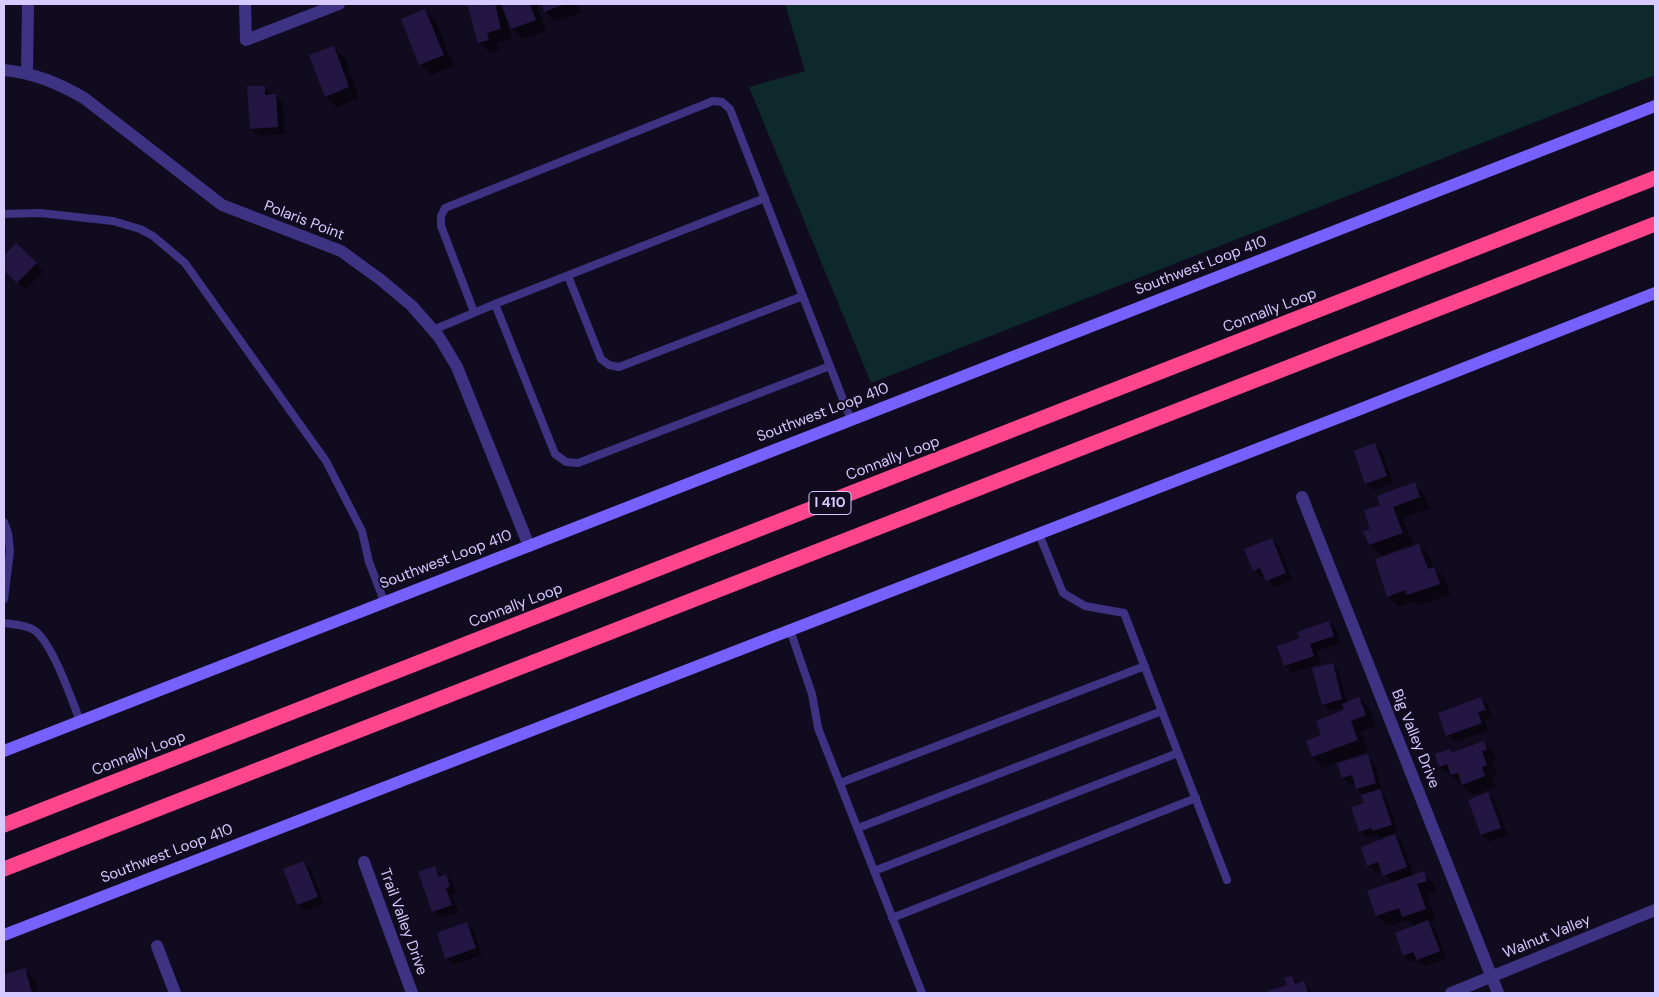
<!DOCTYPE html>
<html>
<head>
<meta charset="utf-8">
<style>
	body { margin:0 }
	#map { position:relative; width:1659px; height:997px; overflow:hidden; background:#110b20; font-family:"DM Sans",sans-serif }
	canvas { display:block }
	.frame { position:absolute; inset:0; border:5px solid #d6caff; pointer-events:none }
</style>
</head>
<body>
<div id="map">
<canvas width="1659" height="997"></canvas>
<div class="frame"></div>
</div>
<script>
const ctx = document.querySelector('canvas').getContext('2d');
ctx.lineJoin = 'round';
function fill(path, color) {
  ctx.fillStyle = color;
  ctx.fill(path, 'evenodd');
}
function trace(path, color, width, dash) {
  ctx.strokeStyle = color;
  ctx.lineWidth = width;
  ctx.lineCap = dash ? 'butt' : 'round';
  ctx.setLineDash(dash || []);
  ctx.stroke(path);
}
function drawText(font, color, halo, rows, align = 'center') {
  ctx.font = font + ' "DM Sans",sans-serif';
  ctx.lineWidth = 4;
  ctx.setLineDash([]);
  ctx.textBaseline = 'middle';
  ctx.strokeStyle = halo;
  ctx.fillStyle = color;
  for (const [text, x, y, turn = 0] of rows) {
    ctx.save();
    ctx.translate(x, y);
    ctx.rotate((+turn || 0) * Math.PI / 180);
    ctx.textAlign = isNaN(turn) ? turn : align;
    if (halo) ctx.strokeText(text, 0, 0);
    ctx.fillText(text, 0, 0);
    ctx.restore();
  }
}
const green = new Path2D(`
	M785,4H1655V75L871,383L749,87L805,71Z`);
const shadow = new Path2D(`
	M468,4H536L546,31L523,39L512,28L508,18L506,19L512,39L497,43L499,50L490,53L479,42Z
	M543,4H577L581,13L556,22L545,11Z
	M425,11L436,22L454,66L431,75L420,64Z
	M334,48L345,58L359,98L337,107L326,96Z
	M264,87L272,96H276L283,103L285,134L258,136L251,129Z
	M16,244L43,271L25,289L4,268V257Z
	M1375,445L1382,452L1393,483L1373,490L1366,483Z
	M1414,484L1425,495L1430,508L1403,518L1413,544L1382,555L1383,557L1419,545L1430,556L1434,568L1445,579L1450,595L1419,605L1415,601L1399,607L1388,596L1383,557L1370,545L1365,532L1372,530L1382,505Z
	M1271,539L1279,546L1292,580L1274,587L1265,576L1261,577L1254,570Z
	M1329,622L1336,629L1341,643L1316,651L1321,663L1292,673L1285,665L1301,639Z
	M1332,664L1339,671L1347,703L1359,698L1370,709L1376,726L1361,732L1368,751L1341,761L1342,763L1367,756L1374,763L1382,790L1380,791L1386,797L1398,832L1393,833L1402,842L1414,876L1423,873L1434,884L1437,891L1428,895L1436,920L1429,922L1435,929L1447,958L1425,967L1418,960L1412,962L1404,955L1414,927L1407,920L1388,926L1377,916L1393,884L1382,870L1376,872L1368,865L1393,836L1392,834L1380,838L1377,835L1367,838L1360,831L1365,803L1364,796L1357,788L1356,783L1350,785L1343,778L1338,762L1324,768L1313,757L1307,741L1323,736L1346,711L1345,707L1330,711L1323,704Z
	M1481,698L1488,705L1492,717L1485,720L1488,730L1455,742L1448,735Z
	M1484,742L1494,753L1497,761L1492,762L1497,776L1492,778L1495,787L1474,795L1440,767L1436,755L1449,750L1453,754Z
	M1488,794L1495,801L1508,835L1489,842L1482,835L1470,801Z
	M304,863L311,870L324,904L305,911L298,904Z
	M435,868L443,877L446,876L453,883L456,893L452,895L458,912L440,918L433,911Z
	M467,924L474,931L482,955L454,965L447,958Z
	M25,970L36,981L39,993H4V976Z
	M1292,977L1298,984L1303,982L1312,993H1270L1288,986Z`);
const building = new Path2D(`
	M467,4H495L501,29L487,33L489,40L478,43Z
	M501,4H530L536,20L511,29Z
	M542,4H565L544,12Z
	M425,9L444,55L419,65L401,19Z
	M334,46L349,87L325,97L309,55Z
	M247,86H265V95L276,94L278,127L250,129Z
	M16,243L37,263L17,283L4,270V255Z
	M1375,443L1387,476L1365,484L1354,451Z
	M1415,482L1420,497L1393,507L1403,533L1369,545L1363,531L1370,529L1364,510L1380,505L1377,496Z
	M1272,538L1286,573L1266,581L1260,568L1253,571L1244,549Z
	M1419,544L1428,569L1434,567L1440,584L1407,595L1405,590L1387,597L1375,559Z
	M1329,621L1334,636L1310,644L1314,656L1284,666L1277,646L1300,638L1297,632Z
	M1333,663L1342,699L1322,705L1312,668Z
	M1359,697L1366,715L1351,721L1358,740L1312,757L1306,741L1321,735L1316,721L1344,710L1342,704Z
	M1481,697L1486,710L1478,712L1482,723L1446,736L1438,713Z
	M1484,741L1487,750L1482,751L1487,765L1482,767L1485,776L1462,785L1458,773L1451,775L1447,764L1439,767L1435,754L1450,749L1451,753Z
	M1368,754L1376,783L1356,789L1352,775L1342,778L1337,763Z
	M1380,789L1392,825L1372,831L1371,828L1359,832L1351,807L1364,803L1361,795Z
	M1488,792L1501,828L1481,835L1468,800Z
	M1395,834L1407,867L1383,876L1378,862L1367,866L1361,847Z
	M304,861L318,897L297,905L283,869Z
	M435,866L439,877L446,874L450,886L446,888L452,905L432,912L418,872Z
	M1424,871L1427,881L1417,884L1426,909L1402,917L1399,908L1376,916L1367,891Z
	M1428,920L1440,951L1417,960L1413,952L1403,956L1395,933Z
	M467,922L476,948L445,959L437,933Z
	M25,968L32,993H4V975Z
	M1292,976L1295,984L1304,981L1308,993H1269L1268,991L1287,985L1284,978Z`);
const service = new Path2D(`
	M4,214L40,213L113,221L140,229L153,236L185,263L326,461L362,531L369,562L384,601
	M568,276L601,359L609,365L619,367L803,296
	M495,304L765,198
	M474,312L441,226V216L445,208L713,101L722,102L730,109L830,366
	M433,330L495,304L555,454L566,462L578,463L830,366L851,420
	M4,522L8,533L10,551L4,599
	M1039,534L1063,593L1085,606L1124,613L1227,880
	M4,623C12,624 27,625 34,630C52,642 72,700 80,721
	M790,630L812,694L818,728L922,993
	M840,783L1145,666
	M858,828L1162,711
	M874,871L1178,753
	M892,918L1196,798`);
const minor = new Path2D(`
	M245,4L246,40L339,4
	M4,70C34,73 58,83 84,98L222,205L341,251L381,280L412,306L439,337L457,367L529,546
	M27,72L28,4
	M1302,497L1498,993
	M364,862L412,993
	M157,946L175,993
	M1451,993L1655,910`);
const secondary = new Path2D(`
	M4,751L1655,106
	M4,935L1358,410L1655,293`);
const motorway = new Path2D(`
	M4,825L1655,178
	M4,869L1655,224`);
const shields = [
	[830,503,42]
];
const shieldNames = [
	["I 410",830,503]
];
const streetNames = [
	["Polaris Point",304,221,21],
	["Southwest Loop 410",1201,266,-21],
	["Connally Loop",1270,311,-21],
	["Southwest Loop 410",823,413,-21],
	["Connally Loop",893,459,-21],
	["Southwest Loop 410",446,560,-21],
	["Connally Loop",516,606,-21],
	["Big Valley Drive",1415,739,68],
	["Connally Loop",139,754,-21],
	["Southwest Loop 410",167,854,-21],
	["Trail Valley Drive",403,922,70],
	["Walnut Valley",1547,937,-22]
];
fill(green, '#0e292b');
fill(shadow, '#0007');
fill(building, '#241643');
trace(service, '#3e3283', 8);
trace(minor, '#3e3283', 12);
trace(secondary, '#7661ff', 12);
trace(motorway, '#ff458b', 15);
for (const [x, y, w] of shields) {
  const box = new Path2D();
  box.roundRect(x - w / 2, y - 11.5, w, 23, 4);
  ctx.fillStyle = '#110b20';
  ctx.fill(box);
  trace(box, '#d6caff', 1);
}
drawText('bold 14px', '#d6caff', null, shieldNames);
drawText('15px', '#d6caff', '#110b20', streetNames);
</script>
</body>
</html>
